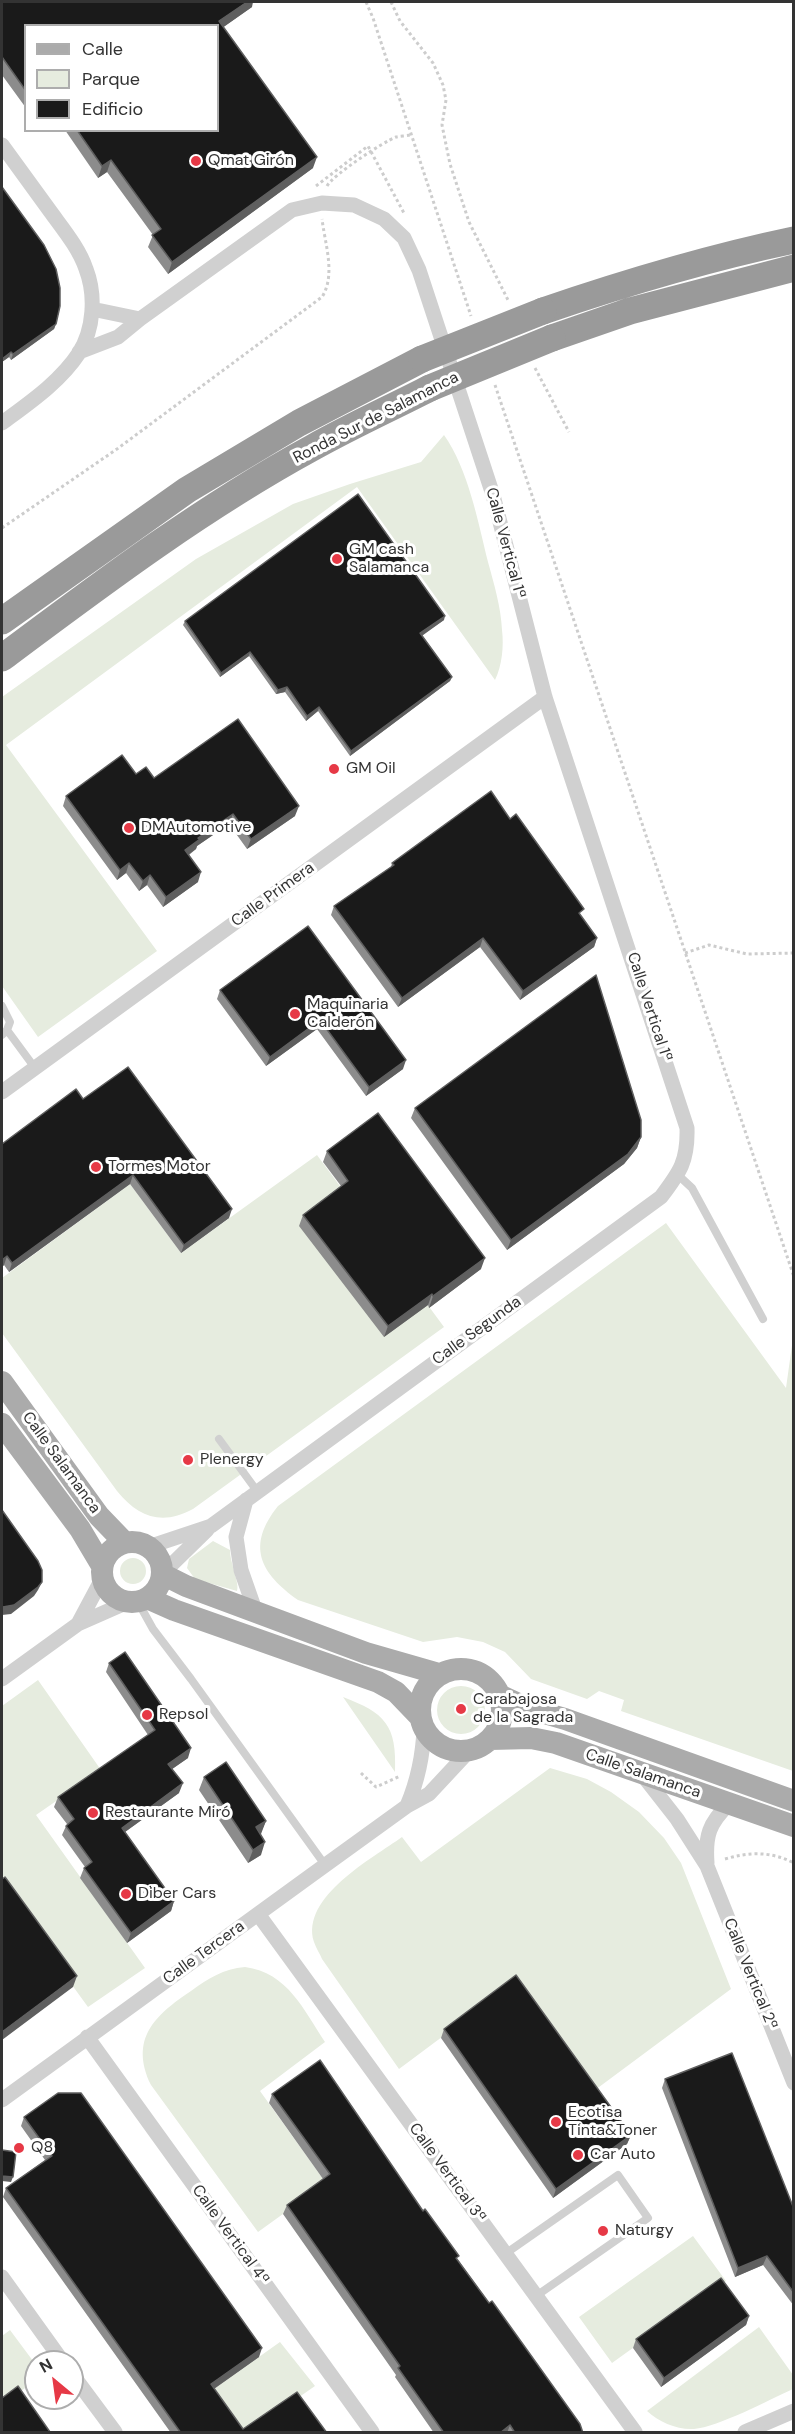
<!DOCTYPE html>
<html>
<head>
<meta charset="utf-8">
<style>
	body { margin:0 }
	#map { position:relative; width:795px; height:2434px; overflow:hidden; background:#fff; font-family:"DM Sans",sans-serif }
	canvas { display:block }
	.frame { position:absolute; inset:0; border:3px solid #333; pointer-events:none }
	.legend { position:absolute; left:24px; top:24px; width:195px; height:108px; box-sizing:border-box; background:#fff; border:2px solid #adadad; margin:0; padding:8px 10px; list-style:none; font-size:18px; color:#333 }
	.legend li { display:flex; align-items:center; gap:12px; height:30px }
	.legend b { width:30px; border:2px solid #adadad }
	.north { position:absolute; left:24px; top:2350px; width:60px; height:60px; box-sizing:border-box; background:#fff; border:2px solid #adadad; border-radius:50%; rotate:331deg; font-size:16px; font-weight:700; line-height:24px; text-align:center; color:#333 }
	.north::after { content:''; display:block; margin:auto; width:21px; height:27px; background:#e63946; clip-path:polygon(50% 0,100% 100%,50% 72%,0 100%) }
</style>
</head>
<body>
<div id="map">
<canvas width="795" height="2434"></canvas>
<div class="frame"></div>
<ul class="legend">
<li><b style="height:8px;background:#ababab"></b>Calle</li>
<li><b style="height:16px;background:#e6ecdf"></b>Parque</li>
<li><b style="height:16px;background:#1a1a1a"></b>Edificio</li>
</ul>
<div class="north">N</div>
</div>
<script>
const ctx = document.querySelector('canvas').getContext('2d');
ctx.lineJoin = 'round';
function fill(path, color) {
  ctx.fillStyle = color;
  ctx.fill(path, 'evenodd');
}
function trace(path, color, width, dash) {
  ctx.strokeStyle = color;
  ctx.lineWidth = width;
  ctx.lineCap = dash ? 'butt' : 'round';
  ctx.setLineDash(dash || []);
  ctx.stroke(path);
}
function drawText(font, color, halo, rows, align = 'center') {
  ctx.font = font + ' "DM Sans",sans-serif';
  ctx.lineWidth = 6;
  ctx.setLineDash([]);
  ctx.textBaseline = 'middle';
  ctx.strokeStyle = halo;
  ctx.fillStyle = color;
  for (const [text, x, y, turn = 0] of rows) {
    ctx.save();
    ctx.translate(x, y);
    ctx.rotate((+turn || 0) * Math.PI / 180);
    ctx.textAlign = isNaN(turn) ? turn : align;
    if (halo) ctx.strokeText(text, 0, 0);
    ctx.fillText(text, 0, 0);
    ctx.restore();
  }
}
const green = new Path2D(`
	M444,435C468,469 478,521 488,562C494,584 501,607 502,630C504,646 502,666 495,680L357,487L6,745L157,951L38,1037L2,986V697L196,559L293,504L350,484L421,462Z
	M317,1155L444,1327L193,1509C162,1526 138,1517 117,1491L2,1333V1278L130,1184L181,1253Z
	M666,1223L786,1388L793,1338V1771L621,1711L624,1700L599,1691L587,1699L531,1679L505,1652L483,1642L457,1637L423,1642L298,1600C260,1573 246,1546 278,1506Z
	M213,1541L230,1550C230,1563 240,1584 237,1591L195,1579L187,1568L189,1559Z
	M120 1571a13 13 0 1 1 26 0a13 13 0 1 1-26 0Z
	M38,1680L101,1770L36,1815L145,1968L88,2007L2,1889V1706Z
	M437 1710a24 24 0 1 1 48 0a24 24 0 1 1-48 0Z
	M343,1697C385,1713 397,1725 395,1772Z
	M550,1768L587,1779L611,1792L639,1812L664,1838L681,1863L731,1989L591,2093L513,1984L399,2069L322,1959C320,1954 316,1948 314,1942C300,1897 373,1858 402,1837L421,1862Z
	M245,1967C288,1973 303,2009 325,2042L260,2091L326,2183L258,2232L151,2085C129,2039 155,2015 191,1991C209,1978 223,1969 245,1967Z
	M693,2236L726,2281L612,2363L579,2317Z
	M759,2327L793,2375V2389C769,2400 718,2427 694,2429C677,2430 659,2422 647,2411Z
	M10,2330L36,2365V2380L2,2405V2336Z
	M280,2342L315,2386L249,2432H241L211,2391Z`);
const path = new Path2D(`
	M366,2L373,18L471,316
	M391,2L400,21L433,63L443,85L446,100L442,125L450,164L469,222L508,300
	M316,186L368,146L405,215
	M327,186C333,175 383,142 396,137C400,136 406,136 410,135
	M535,368L569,432
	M495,385L794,1277
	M2,528L117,449L322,297C336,275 325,244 322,219
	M685,953L709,945L747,954L794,953
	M361,1773L376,1787L400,1776
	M725,1859C749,1852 771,1851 794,1863`);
const lane = new Path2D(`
	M2,1006L10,1022L7,1030L2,1035
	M7,1030L35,1068
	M678,1175L692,1188L763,1319
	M219,1439L257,1491
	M138,1602L153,1629L191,1679L325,1865
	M505,2254L618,2175L648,2218L536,2296`);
const street = new Path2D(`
	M2,145C18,167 34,189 50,211C63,229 79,248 86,269C96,295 94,329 79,353C60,382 29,403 2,423
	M92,309L140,319
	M79,352L118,337L140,319L292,210L322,203L354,205L384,219L404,238L419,270L493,495L545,697L687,1128C688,1161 680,1172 661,1197L211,1526L148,1547
	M2,1092L545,697
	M246,1500L236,1537L241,1570L255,1610
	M162,1574L207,1530
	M78,1624L102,1579
	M2,1679L78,1624L128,1602
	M641,1773L677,1819L707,1866L794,2083
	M407,1806C418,1780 423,1757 424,1728
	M707,1863C705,1836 709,1823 729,1804
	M258,1914L635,2432
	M87,2037L372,2432
	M2,2100L313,1874L407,1806L429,1794L470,1750
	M2,2277L63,2362
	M72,2374L115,2432
	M745,2432L794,2411`);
const primary = new Path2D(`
	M2,1382L99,1516L125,1543
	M2,1424L80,1529L102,1566
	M102 1572a30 30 0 1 1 60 0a30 30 0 1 1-60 0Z
	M162,1574L186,1586L366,1653L439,1674
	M147,1598L174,1610L378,1682L396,1692L420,1717
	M420 1710a41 41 0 1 1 82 0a41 41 0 1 1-82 0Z
	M499,1695L527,1708L565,1719L794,1801
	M490,1739L531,1738L556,1743L794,1826`);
const highway = new Path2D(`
	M543,311C625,283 708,258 794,240
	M552,338L630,311L794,268
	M2,621L187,490L299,423L422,359
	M2,658C101,584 202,508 312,448C351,426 391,408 430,388`);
const highwayBridge = new Path2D(`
	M422,359L543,311
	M430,388L552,338`);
const wall = new Path2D(`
	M2,2L252,7L223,27L313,168L168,274L148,247L153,235L107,172L98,178L65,130H218L26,26V108L2,75Z
	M2,187L56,324L54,329L11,360L9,357L2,362Z
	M444,620L422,635L452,677L450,681L350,756L318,711L306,721L285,692L276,694L249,656L220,677L183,625L185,621Z
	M136,774L154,778L295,816L247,849L229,824L197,846L196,849L189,855L198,882L163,907L147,885L139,891L126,873L117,880L63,806L66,796Z
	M392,863L581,916L597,938L594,947L520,1000L480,947L398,1007L331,915L334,906L391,867Z
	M308,926L403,1069L366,1096L317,1029L266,1066L217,999L220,990Z
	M83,1099L229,1218L181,1253L130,1184L9,1272L4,1265L2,1267V1144Z
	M415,1108L641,1137L637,1148L624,1164L507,1250L411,1118Z
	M327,1151L481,1269L429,1308L428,1305L384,1337L299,1226L303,1215L341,1186L323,1162Z
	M109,1663L188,1758L172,1769L179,1793L125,1832L174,1901L171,1911L127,1943L80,1878L84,1868L85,1867L62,1835L66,1826L67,1824L54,1807L58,1797L148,1735L106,1672Z
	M204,1777L266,1821L260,1834L261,1855L248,1863L199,1790Z
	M444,2029L631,2135L627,2144L553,2198L441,2038Z
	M665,2079L794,2209V2306L763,2265L735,2277L662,2088Z
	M272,2094L423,2211L583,2433H434L395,2377L396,2375L283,2214L287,2205L323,2179L269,2103Z
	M24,2117L259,2357L214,2389L243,2429L327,2433H171L3,2197L6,2188L45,2160L21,2126Z
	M749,2316L746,2325L661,2387L633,2348L636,2339Z`);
const shadedWall = new Path2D(`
	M247,2H253L252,7L218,31L219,21Z
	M317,157L313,168L168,274L172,262Z
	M111,160L107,172L98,178L102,166Z
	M56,324L54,329L11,360L13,354Z
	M11,352L9,357L2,362V359Z
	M445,616L444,620L419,638L420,633Z
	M250,652L249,656L220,677L221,673Z
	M452,677L450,681L350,756L351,751Z
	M287,687L285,692L276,694L278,690Z
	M319,707L318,711L306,721L307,716Z
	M299,806L295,816L247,849L251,839Z
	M233,814L229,824L197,846L196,849L181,860L185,850L198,838Z
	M129,863L126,873L117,880L120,870Z
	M201,872L198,882L163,907L166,897Z
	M150,875L147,885L139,891L143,881Z
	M483,938L480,947L398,1007L402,998Z
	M597,938L594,947L520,1000L523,991Z
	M320,1020L317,1029L266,1066L270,1057Z
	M406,1060L403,1069L366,1096L369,1087Z
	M641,1137L637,1148L624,1164L507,1250L511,1240Z
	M133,1175L130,1184L9,1272L12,1263Z
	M232,1209L229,1218L181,1253L184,1245Z
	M7,1256L4,1265L2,1267V1260Z
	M485,1258L481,1269L429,1308L433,1296Z
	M432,1294L428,1305L384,1337L388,1326Z
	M42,1582L38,1590L34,1596L11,1614L2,1615V1611L3,1607Z
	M191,1748L188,1758L165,1774L168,1764Z
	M183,1783L179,1793L118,1837L122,1828Z
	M266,1821L261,1834L251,1840L256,1827Z
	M265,1842L261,1855L248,1863L253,1850Z
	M174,1901L171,1911L127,1943L131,1933Z
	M77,1976L73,1987L2,2040V2032Z
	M631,2135L627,2144L553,2198L556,2189Z
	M2,2176L13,2177L11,2182L2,2181Z
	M767,2256L763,2265L735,2277L738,2268Z
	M749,2316L746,2325L661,2387L664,2378Z
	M262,2348L259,2357L208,2393L211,2384Z
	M510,2425L507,2433H500Z`);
const building = new Path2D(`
	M2,2H247L219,21L317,157L172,262L152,235L161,229L111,160L102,166L77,130H218V26H26V91L2,57Z
	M2,187L44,245L56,269L60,288V306L56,324L13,354L11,352L2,359Z
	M358,494L445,616L420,633L452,677L351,751L319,707L307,716L287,687L278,690L250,652L221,673L185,621Z
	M238,719L299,806L251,839L233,814L198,838L200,839L185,850L201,872L166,897L150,875L143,881L129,863L120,870L66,796L122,755L136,774L146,767L154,778Z
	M491,791L510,819L516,814L584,909L579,913L597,938L523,991L483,938L402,998L334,906L394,865L392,863Z
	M308,926L406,1060L369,1087L320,1020L270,1057L220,990Z
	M596,975L641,1120V1137L628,1154L511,1240L415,1108Z
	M128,1067L232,1209L184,1245L133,1175L12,1263L7,1256L2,1260V1144L76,1089L83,1099Z
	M378,1113L485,1258L433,1296L432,1294L388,1326L303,1215L348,1181L327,1151Z
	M2,1510L38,1561L42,1570V1582L38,1587L14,1605L3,1607L2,1606Z
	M125,1652L191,1748L168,1764L183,1783L122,1828L174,1901L131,1933L84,1868L92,1862L66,1826L74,1819L58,1797L155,1730L109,1663Z
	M226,1762L266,1821L256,1827L265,1842L253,1850L204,1777Z
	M5,1877L77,1976L2,2032V1879Z
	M516,1975L631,2135L556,2189L444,2029Z
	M732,2053L794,2209V2293L767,2256L738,2268L665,2079Z
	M320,2060L423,2211L425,2209L459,2256L456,2258L489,2303L492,2301L580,2424L583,2433H515L510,2425L500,2433H444L398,2368L400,2366L287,2205L330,2174L272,2094Z
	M58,2093H81L262,2348L211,2384L243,2429L297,2392L327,2433H181L6,2188L52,2156L24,2117Z
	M2,2150L16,2152L13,2177L2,2176Z
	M721,2278L749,2316L664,2378L636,2339Z
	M18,2386L50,2432L49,2433H2V2398Z`);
const markers = [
	[196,161,6,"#e63946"],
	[337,559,6,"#e63946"],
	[334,769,6,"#e63946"],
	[129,828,6,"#e63946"],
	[295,1014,6,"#e63946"],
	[96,1167,6,"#e63946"],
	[188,1460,6,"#e63946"],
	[461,1709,6,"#e63946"],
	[147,1715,6,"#e63946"],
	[93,1813,6,"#e63946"],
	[126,1894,6,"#e63946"],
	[556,2122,6,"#e63946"],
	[19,2148,6,"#e63946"],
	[578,2155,6,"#e63946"],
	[603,2231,6,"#e63946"]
];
const poiNames = [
	["Qmat Girón",208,161],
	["GM cash",349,550],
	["Salamanca",349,568],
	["GM Oil",346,769],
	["DMAutomotive",141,828],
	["Maquinaria",307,1005],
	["Calderón",307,1023],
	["Tormes Motor",108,1167],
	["Plenergy",200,1460],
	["Carabajosa",473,1700],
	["de la Sagrada",473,1718],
	["Repsol",159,1715],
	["Restaurante Miró",105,1813],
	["Diber Cars",138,1894],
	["Ecotisa",568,2113],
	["Tinta&Toner",568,2131],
	["Q8",31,2148],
	["Car Auto",590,2155],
	["Naturgy",615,2231]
];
const streetNames = [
	["Ronda Sur de Salamanca",376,418,-27],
	["Calle Vertical 1ª",505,543,75],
	["Calle Primera",273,895,-36],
	["Calle Vertical 1ª",649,1007,72],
	["Calle Segunda",477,1331,-36],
	["Calle Salamanca",61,1463,54],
	["Calle Salamanca",643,1774,19],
	["Calle Tercera",204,1953,-36],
	["Calle Vertical 2ª",750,1974,68],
	["Calle Vertical 3ª",447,2173,54],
	["Calle Vertical 4ª",230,2235,54]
];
fill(green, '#e6ecdf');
trace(path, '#cdcdcd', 3, [3, 3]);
trace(lane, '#d0d0d0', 8);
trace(street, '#d0d0d0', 15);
trace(primary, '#ababab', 22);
trace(highway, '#9a9a9a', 27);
trace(highwayBridge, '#9a9a9a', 27);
fill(wall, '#8c8c8c');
fill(shadedWall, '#5f5f5f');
fill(building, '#1a1a1a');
trace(building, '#5f5f5f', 1.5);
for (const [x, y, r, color] of markers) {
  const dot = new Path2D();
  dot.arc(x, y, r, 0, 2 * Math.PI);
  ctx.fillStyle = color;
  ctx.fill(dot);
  trace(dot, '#fff', 2);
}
drawText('16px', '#333', '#fff', poiNames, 'left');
drawText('16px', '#333', '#fff', streetNames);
</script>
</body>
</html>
